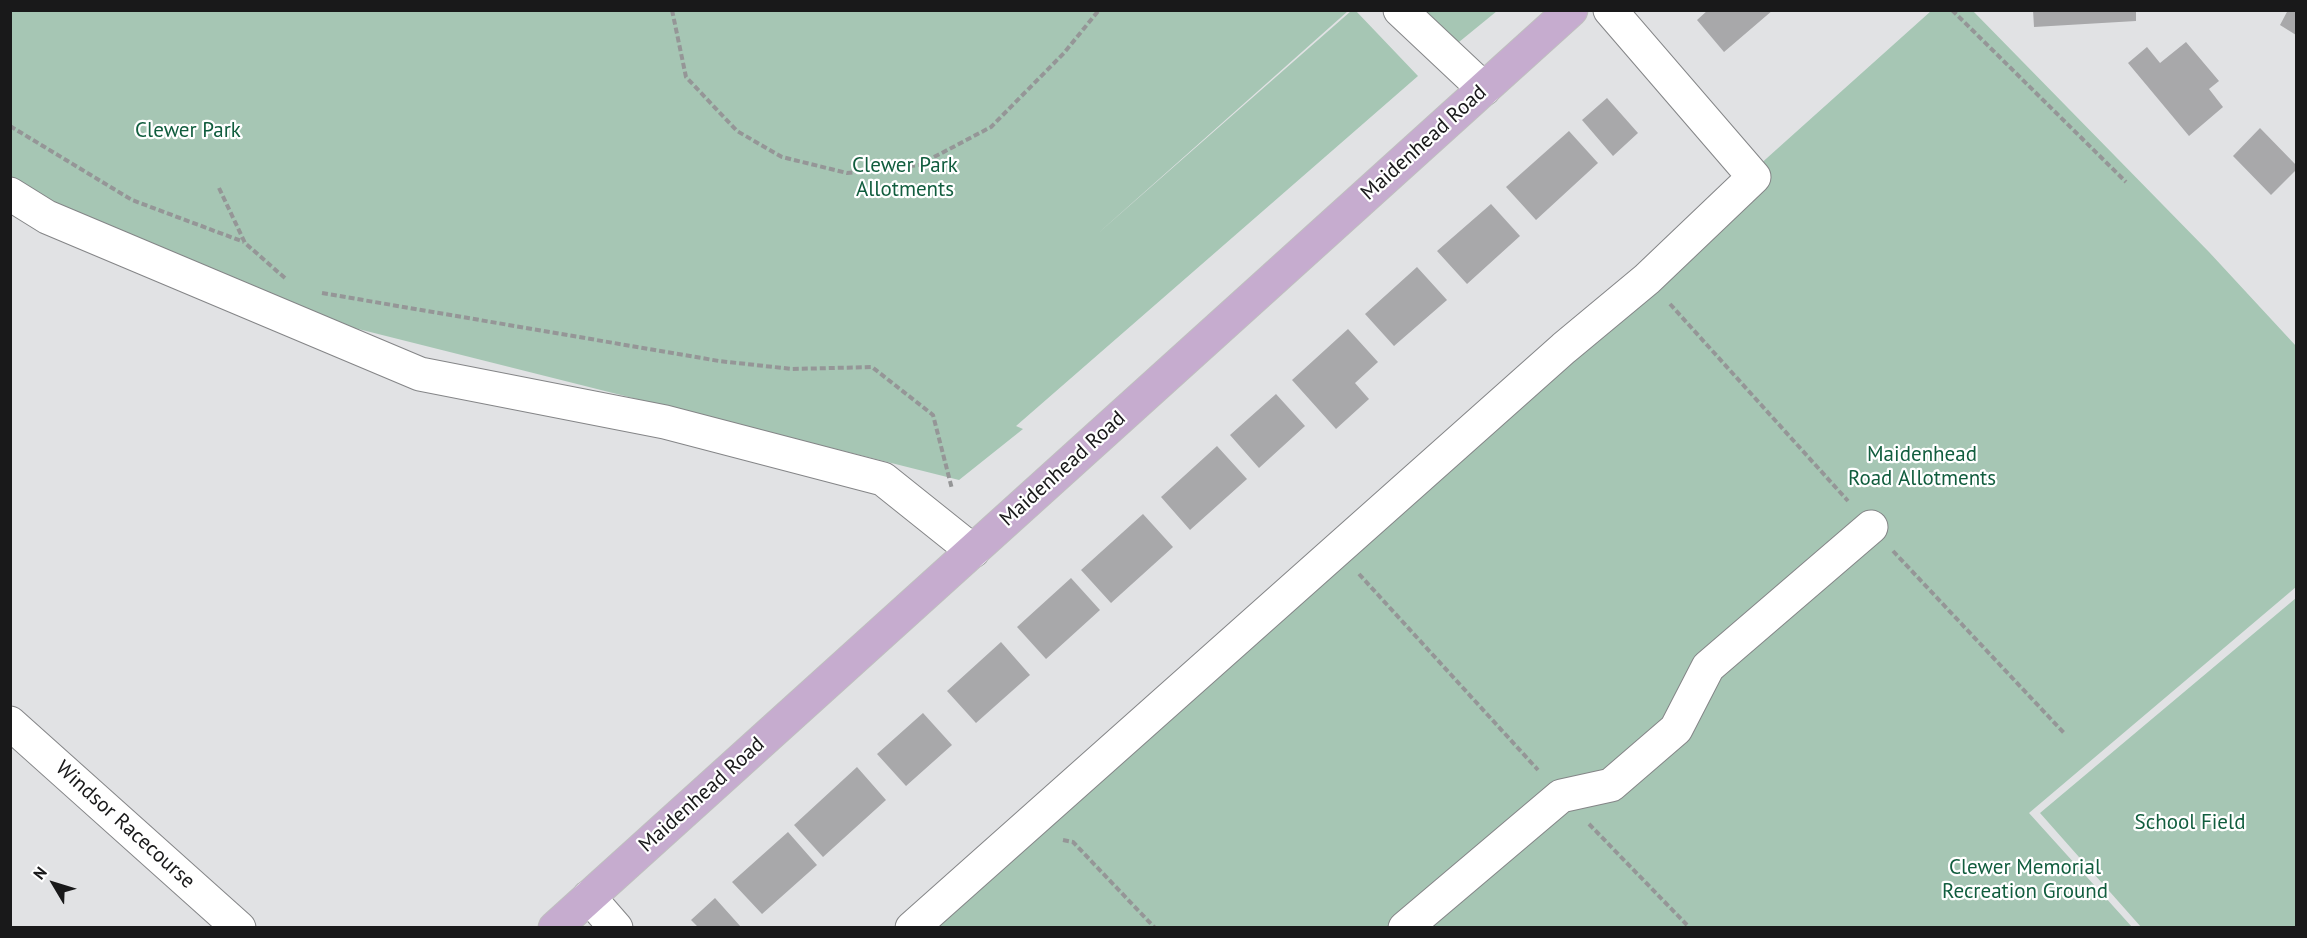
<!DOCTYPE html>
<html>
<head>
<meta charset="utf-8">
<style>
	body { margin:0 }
	#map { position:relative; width:2307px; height:938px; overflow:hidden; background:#e1e2e4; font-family:"PT Sans",sans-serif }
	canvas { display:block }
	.frame { position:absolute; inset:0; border:12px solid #19191a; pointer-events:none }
	.north { position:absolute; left:24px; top:854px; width:60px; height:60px; -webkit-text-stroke:4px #fff; paint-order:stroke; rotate:308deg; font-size:16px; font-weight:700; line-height:24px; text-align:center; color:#19191a }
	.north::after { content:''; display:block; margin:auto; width:21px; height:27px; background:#19191a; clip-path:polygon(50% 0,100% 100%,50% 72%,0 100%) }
</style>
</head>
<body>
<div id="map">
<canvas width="2307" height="938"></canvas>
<div class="frame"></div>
<div class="north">N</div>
</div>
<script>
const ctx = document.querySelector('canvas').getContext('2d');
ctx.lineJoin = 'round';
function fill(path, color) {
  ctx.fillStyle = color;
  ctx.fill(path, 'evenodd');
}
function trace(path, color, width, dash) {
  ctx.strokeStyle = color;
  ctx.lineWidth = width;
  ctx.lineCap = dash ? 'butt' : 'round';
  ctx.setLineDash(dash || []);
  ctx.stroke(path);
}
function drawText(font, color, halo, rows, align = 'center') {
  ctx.font = font + ' "PT Sans",sans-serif';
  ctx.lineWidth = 4.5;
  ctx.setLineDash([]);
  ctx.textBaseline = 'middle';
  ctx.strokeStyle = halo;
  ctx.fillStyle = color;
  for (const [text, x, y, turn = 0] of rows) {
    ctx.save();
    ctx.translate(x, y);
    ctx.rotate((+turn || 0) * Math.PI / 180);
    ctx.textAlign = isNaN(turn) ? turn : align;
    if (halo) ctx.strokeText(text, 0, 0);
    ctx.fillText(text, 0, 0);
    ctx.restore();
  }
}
const green = new Path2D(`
	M11,11H1348L1095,236L1351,11H1356L1418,76L1016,426L1023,429L959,480L215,293L11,177Z
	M1402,11H1497L1448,51Z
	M1931,11H1973L2209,252L2296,346V587L2029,813L2132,927L908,928Z
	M2296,598V927H2141L2040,813Z`);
const building = new Path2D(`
	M1708,10H1773L1724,52L1697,20Z
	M2033,10H2136V21L2034,27Z
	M2288,10H2296V35L2280,25Z
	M2186,42L2219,81L2209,89L2223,107L2189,136L2128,63L2147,47L2160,63Z
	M1607,98L1638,133L1613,156L1582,120Z
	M2260,128L2296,165V170L2271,195L2233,156Z
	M1569,131L1598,163L1536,220L1506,187Z
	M1491,204L1520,236L1467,284L1437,251Z
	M1417,267L1447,300L1394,346L1365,314Z
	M1348,329L1378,362L1355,383L1369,399L1336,429L1292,380Z
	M1276,394L1305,426L1259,468L1230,435Z
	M1217,446L1247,479L1190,530L1161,497Z
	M1143,514L1173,547L1111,603L1081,570Z
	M1071,578L1100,610L1046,659L1017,627Z
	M1001,642L1030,675L976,723L947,691Z
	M923,713L952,745L906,786L877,754Z
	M857,767L886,800L823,857L794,825Z
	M788,832L817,865L762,914L732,882Z
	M715,898L741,927H698L691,920Z`);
const path = new Path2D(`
	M672,10L686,77L737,131L782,157L847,173L919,165L991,127L1064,53L1099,10
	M1952,10L2126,182
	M10,126L132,200L244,242
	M219,188L245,243L286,279
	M322,293L719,361L792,369L872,367L933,415L952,489
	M1670,304L1848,501
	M1893,551L2064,733
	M1359,574L1538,770
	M1589,824L1687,925
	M1063,840L1073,842L1155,928`);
const minor = new Path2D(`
	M1400,10L1484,89
	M10,194L47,217L420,374L665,422L883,479L973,551
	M10,723L239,928
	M589,897L616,928
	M912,928L1564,348L1647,279L1754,177L1610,10
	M1405,928L1561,796L1611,785L1676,729L1708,667L1871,527`);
const major = new Path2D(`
	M555,928L1571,10`);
const parkNames = [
	["Clewer Park",188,131],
	["Clewer Park",905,166],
	["Allotments",905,190],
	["Maidenhead",1922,455],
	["Road Allotments",1922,479],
	["School Field",2190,823],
	["Clewer Memorial",2025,868],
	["Recreation Ground",2025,892]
];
const streetNames = [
	["Maidenhead Road",1424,143,-42],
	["Maidenhead Road",1063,469,-42],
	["Maidenhead Road",702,795,-42],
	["Windsor Racecourse",125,825,42]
];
fill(green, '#a6c6b4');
fill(building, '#a8a8aa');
trace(minor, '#848587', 35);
trace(major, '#bfbfbf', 35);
trace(path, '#959697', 4, [6, 3]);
trace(minor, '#fff', 33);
trace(major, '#c6accf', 33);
drawText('21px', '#115d3e', '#fff', parkNames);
drawText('21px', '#19191a', '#fff', streetNames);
</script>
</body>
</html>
